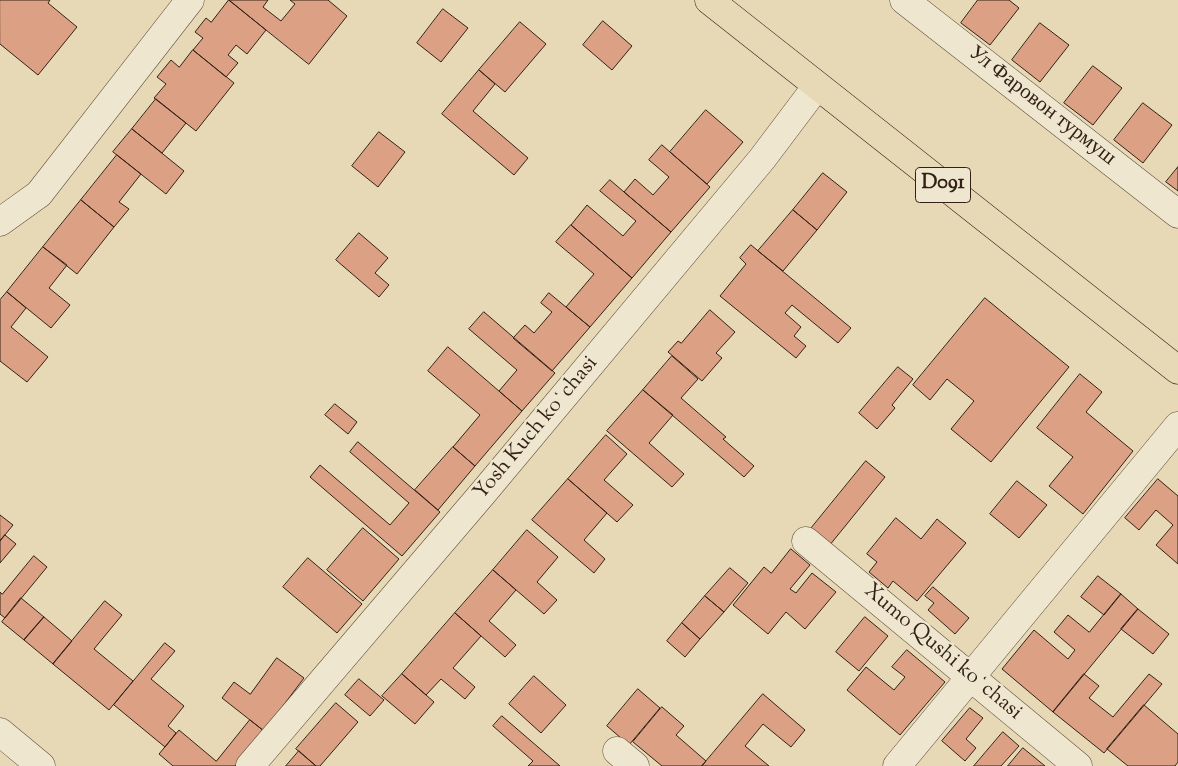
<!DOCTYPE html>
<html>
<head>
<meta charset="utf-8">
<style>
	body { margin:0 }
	canvas { display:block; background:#e7d8b6 }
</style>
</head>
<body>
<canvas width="1178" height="766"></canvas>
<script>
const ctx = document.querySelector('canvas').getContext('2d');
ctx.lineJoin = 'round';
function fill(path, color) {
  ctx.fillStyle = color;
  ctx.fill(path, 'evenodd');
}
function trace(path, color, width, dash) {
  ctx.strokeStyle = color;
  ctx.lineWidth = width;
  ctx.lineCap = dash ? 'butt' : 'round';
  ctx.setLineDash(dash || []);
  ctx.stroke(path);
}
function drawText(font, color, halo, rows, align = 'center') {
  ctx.font = font + ' "Sorts Mill Goudy",serif';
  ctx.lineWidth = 5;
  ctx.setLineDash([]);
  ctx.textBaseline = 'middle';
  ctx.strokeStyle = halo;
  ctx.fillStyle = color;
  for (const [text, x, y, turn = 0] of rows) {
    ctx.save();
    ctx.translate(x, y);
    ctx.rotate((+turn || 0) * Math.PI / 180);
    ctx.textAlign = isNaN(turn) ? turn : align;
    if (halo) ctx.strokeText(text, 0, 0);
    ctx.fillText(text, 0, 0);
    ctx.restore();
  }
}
const building = new Path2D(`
	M0,0H50L48,3L77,27L38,75L0,44Z
	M229,0H268L263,7L281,21L295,4L290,0H328L347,16L309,64Z
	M229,0L266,30L247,54L236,45L228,55L238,63L226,77L193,50L203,38L195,32L206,18L211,22Z
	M978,0H1009L1019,8L990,45L961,23Z
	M443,9L468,28L441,62L417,43Z
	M603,21L632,46L612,70L583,45Z
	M520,22L546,44L505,92L479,70Z
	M1040,23L1069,45L1040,82L1012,60Z
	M193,50L234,83L196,131L154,98L166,84L157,77L171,60L179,67Z
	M1093,66L1122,88L1093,125L1064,103Z
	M479,70L495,84L473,111L528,158L514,175L442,114Z
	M156,99L186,123L162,153L132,129Z
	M1143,103L1172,125L1143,163L1114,140Z
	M706,110L743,142L707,184L670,152Z
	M132,129L184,171L166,194L113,152Z
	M379,132L405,152L378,187L352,166Z
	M662,145L710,187L671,232L624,192L635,179L653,195L669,177L649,160Z
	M117,155L141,174L119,202L129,209L114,227L81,200Z
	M1178,167V191L1166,182Z
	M823,173L847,192L817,230L793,210Z
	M610,180L671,232L632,278L571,225L587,205L623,236L636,221L600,191Z
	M81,200L114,227L77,274L43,247Z
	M793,210L817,230L783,271L758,251Z
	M571,225L632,278L590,327L566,307L594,274L556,242Z
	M359,233L388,258L375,273L389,285L379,297L336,260Z
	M751,245L851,328L838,343L792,305L785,313L801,327L794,336L806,346L796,358L720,296L746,264L740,258Z
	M43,247L67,265L49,288L70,305L51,328L7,292Z
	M7,292L26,308L11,327L48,357L27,382L0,361V300Z
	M549,293L590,327L552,371L513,338L525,325L534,333L552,312L541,303Z
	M985,298L1069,367L991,462L951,429L974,401L947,379L930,400L913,385Z
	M710,310L735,332L716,353L722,358L702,381L668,352L678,341L681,343Z
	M484,312L555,373L522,411L499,391L517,370L469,329Z
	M448,347L522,411L475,466L453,447L480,415L428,371Z
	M672,356L698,379L681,398L726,437L723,439L754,466L744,477L643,390Z
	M898,367L913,379L892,405L895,408L877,429L859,413Z
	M1080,374L1102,392L1086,412L1133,451L1083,514L1049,486L1073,457L1037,428Z
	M643,390L673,415L649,443L684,474L672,487L607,431Z
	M335,404L357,422L348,434L325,415Z
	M606,435L627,454L604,480L633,505L617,522L568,479Z
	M358,442L440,512L402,556L310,477L320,465L390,525L409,503L350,452Z
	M453,447L475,466L438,510L415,490Z
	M866,461L885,477L829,546L809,531Z
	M568,479L607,513L584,540L605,559L594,573L532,520Z
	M1158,479L1178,496V564L1156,545L1173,525L1156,510L1139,530L1125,518Z
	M1017,481L1047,505L1019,538L990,514Z
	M0,515L13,525L0,541Z
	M896,518L921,539L937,519L966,543L917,601L893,581L888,588L869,572L877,562L867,554Z
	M363,528L399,559L363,601L327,570Z
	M527,530L558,557L537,582L557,600L544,614L493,570Z
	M5,535L16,544L0,563V541Z
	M791,549L810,565L790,589L796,593L812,573L836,592L805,629L786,612L768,634L733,605L764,567L771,573Z
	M34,556L47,567L5,618L0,614V592L2,594Z
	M308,558L362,604L337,633L283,587Z
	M730,568L748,583L724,612L705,596Z
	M493,570L516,590L489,621L516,645L505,657L455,613Z
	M1098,576L1121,594L1104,615L1081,597Z
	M933,587L969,618L955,634L928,610L934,603L925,596Z
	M1121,594L1138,609L1053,712L1002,669L1034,630L1068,659L1075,650L1054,632L1068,615L1089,632Z
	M705,596L724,612L700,639L682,623Z
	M21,598L44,617L24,640L2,622Z
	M105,601L122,615L94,649L133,681L109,710L53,664Z
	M1138,609L1169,634L1153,654L1121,629Z
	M455,613L481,636L453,668L475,687L465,699L441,679L426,695L402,674Z
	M44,617L72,641L53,664L24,640Z
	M865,617L888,636L859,671L836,652Z
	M682,623L700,639L685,657L667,641Z
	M165,643L175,651L151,679L184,706L168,726L176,733L165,747L114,705Z
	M907,650L945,682L900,735L847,690L866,667L894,690L905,677L892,667Z
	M277,658L304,678L264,731L222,698L234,682L250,694Z
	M402,674L434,702L415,724L382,696Z
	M1084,674L1099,686L1089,698L1113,717L1149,674L1162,684L1104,753L1053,712Z
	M534,676L566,705L541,733L509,704Z
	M359,679L384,700L370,716L345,695Z
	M638,689L660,708L629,745L607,726Z
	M763,694L805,730L791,747L763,724L745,746L769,766H702Z
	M336,703L358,722L320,766H316L296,749Z
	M1144,705L1178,734V762L1175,766H1128L1107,749Z
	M662,707L684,726L676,735L706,761L702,766H662L633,742Z
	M970,708L983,718L966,739L976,748L965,761L942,741Z
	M502,716L560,766H528L533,761L493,726Z
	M250,720L264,731L235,766H173L159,754L179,730L216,761Z
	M1003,732L1019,746L1001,766H974Z
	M1023,748L1045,766H1008Z
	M299,751L316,766H286Z`);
const minor = new Path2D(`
	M904,0L1178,214
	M0,222L39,194L190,0
	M806,541L1078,766
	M0,732L41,766
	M617,751L635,766
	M250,766L483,493L762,159L817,86
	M897,766L1178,426`);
const major = new Path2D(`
	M709,0L1178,370`);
const shields = [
	[943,185,55]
];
const shieldNames = [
	["D091",943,185]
];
const streetNames = [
	["Ул Фаровон турмуш",1041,107,38],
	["Yosh Kuch koʻchasi",537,429,-50],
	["Xumo Qushi koʻchasi",942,653,40]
];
fill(building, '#dca184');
trace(building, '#332115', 1);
trace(minor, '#604f3d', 29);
trace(major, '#332115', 29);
trace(minor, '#efe6d0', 28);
trace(major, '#e7d8b6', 28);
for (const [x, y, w] of shields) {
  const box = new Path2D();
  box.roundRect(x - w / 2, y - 17.5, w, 35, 4);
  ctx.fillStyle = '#efe6d0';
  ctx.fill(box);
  trace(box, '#332115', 1);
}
drawText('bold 20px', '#332115', null, shieldNames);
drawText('21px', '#332115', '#efe6d0', streetNames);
</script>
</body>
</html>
